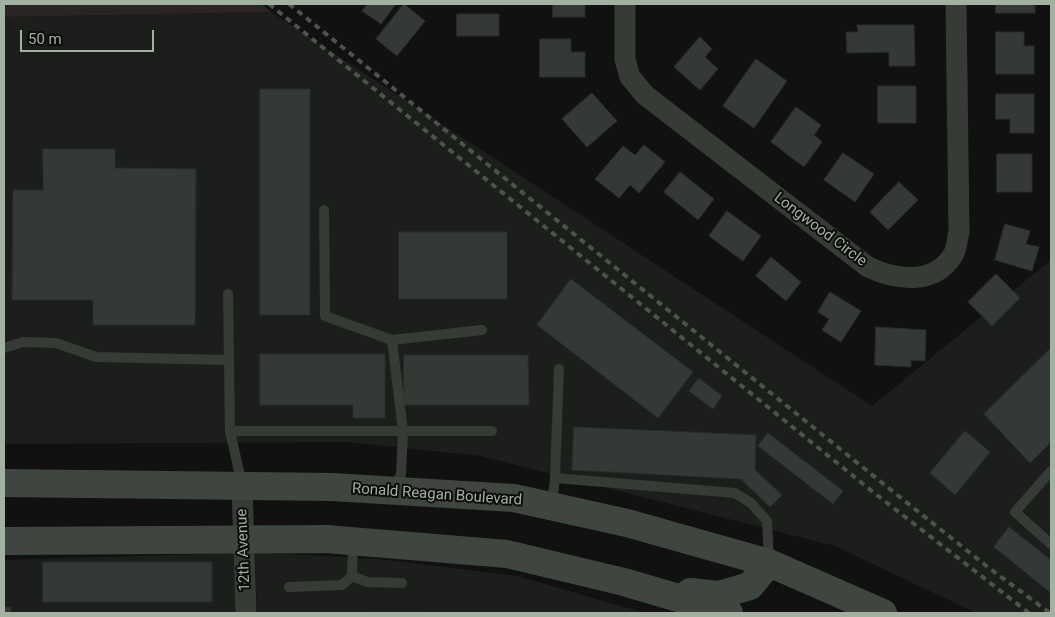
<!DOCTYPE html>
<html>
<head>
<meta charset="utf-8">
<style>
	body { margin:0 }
	#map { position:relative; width:1055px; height:617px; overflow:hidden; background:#101110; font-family:Roboto,sans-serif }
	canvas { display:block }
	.frame { position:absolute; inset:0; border:5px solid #a2b1a1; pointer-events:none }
	.scale { position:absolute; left:20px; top:30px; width:134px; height:22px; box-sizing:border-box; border:2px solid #a2b1a1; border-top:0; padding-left:6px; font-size:15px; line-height:18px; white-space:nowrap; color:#a2b1a1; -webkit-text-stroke:4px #0b0c0b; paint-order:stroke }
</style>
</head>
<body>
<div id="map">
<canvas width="1055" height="617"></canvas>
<div class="frame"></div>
<div class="scale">50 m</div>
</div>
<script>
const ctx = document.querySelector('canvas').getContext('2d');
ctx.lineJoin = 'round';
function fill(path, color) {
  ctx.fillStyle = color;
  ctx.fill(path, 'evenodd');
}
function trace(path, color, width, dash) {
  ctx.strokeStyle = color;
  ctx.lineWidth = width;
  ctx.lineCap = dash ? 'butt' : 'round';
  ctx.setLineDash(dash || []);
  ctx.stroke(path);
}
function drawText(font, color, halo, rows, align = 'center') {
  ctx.font = font + ' Roboto,sans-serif';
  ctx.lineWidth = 4;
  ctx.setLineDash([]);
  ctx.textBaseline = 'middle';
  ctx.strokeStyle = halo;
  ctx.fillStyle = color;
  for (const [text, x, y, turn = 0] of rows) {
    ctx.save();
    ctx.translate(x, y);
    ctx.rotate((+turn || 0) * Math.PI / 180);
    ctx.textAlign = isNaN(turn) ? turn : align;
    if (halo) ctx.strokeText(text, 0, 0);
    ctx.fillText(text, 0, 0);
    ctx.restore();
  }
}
const built = new Path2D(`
	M271,12L872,406L1051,260V613H976L835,546L481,456L347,442L4,444V17Z
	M255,552L379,559L517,576L645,613H257Z
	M234,553L236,613H4V560Z`);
const green = new Path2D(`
	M4,4H262L271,12L4,17Z`);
const building = new Path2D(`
	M368,4H396L381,24L362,11Z
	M404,4L425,21L397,56L376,39Z
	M553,4H585V17H553Z
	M996,4H1035V13H996Z
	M457,14H499V36H457Z
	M857,25H914L915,66H889V52L847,53L846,32H858Z
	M996,32H1024V46H1034V74H996Z
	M700,37L712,49L705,57L718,69L700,90L674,67Z
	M540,39H571V52H585V77H540Z
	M756,59L787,81L754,128L723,106Z
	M878,86H916V123H878Z
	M260,89H310V315H260Z
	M592,93L617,121L587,147L562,119Z
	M996,94H1034V133H1010V119H996Z
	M796,107L821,125L814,135L822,142L804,167L771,142Z
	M644,145L665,162L639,193L630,185L619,198L595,179L623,146L635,155Z
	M43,149H115V168L196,169L195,325H93V300H12L13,190H43Z
	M843,153L874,174L855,202L824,180Z
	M997,154H1032V192H997Z
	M680,172L714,199L698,220L664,192Z
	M899,182L918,200L888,230L870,212Z
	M727,211L761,236L743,261L709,236Z
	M1005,224L1030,231L1026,244L1039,247L1032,271L995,260Z
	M399,232H507V299H399Z
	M771,257L801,282L786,301L756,276Z
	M996,274L1020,298L992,326L968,302Z
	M571,279L693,372L658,418L537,325Z
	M830,292L861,311L841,342L822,330L829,319L818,312Z
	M876,327L926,330L925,361L911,360V367L875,365Z
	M1051,348V442L1030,463L984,414Z
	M260,354H385V418H353V405H260Z
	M404,355H528L529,405H404Z
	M699,378L722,396L713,409L689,391Z
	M574,427L756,435L755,470L782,495L770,507L741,479L572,470Z
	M965,431L990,452L955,495L930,473Z
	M768,433L843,491L833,504L758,446Z
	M1009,527L1051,560V593L994,547Z
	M43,562H212V602H43Z
	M4,607H11L10,613H4Z
	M369,612H424V613H369Z`);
const lane = new Path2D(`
	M324,210L325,316L392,340L403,432L401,474L393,489
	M228,294L230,431L242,485
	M392,340L482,330
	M4,348L23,342L56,343L96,357L229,360
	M230,431H492
	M1051,471L1015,512L1051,544
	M555,478L559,369
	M552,504L555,478L735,493L751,503L767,521L769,562
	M352,576L367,582L402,583
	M289,587L342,585L352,576L353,542`);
const street = new Path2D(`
	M625,4V59L630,77L645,95L868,267C896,280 934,286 953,255C957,249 957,239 959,232L956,4
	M242,486L246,613`);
const secondary = new Path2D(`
	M4,483L332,487L514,498L627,523L769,563L883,613
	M4,541L326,539L507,554L624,582L729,613
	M690,592L719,595L750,586L769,563`);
const rail = new Path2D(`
	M269,4L873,492L1029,613
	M289,4L881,482L989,568L1050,613`);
const streetNames = [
	["Longwood Circle",820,230,37],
	["Ronald Reagan Boulevard",437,495,4],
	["12th Avenue",244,550,-92]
];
fill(built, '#1c1e1c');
fill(green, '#2a2522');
fill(building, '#353935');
trace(building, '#2a2d2b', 1);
trace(lane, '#363b35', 10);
trace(street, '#363b35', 21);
trace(secondary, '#3f463f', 28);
trace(rail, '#4c534b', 4, [6, 5]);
drawText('15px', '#a2b1a1', '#0b0c0b', streetNames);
</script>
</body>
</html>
